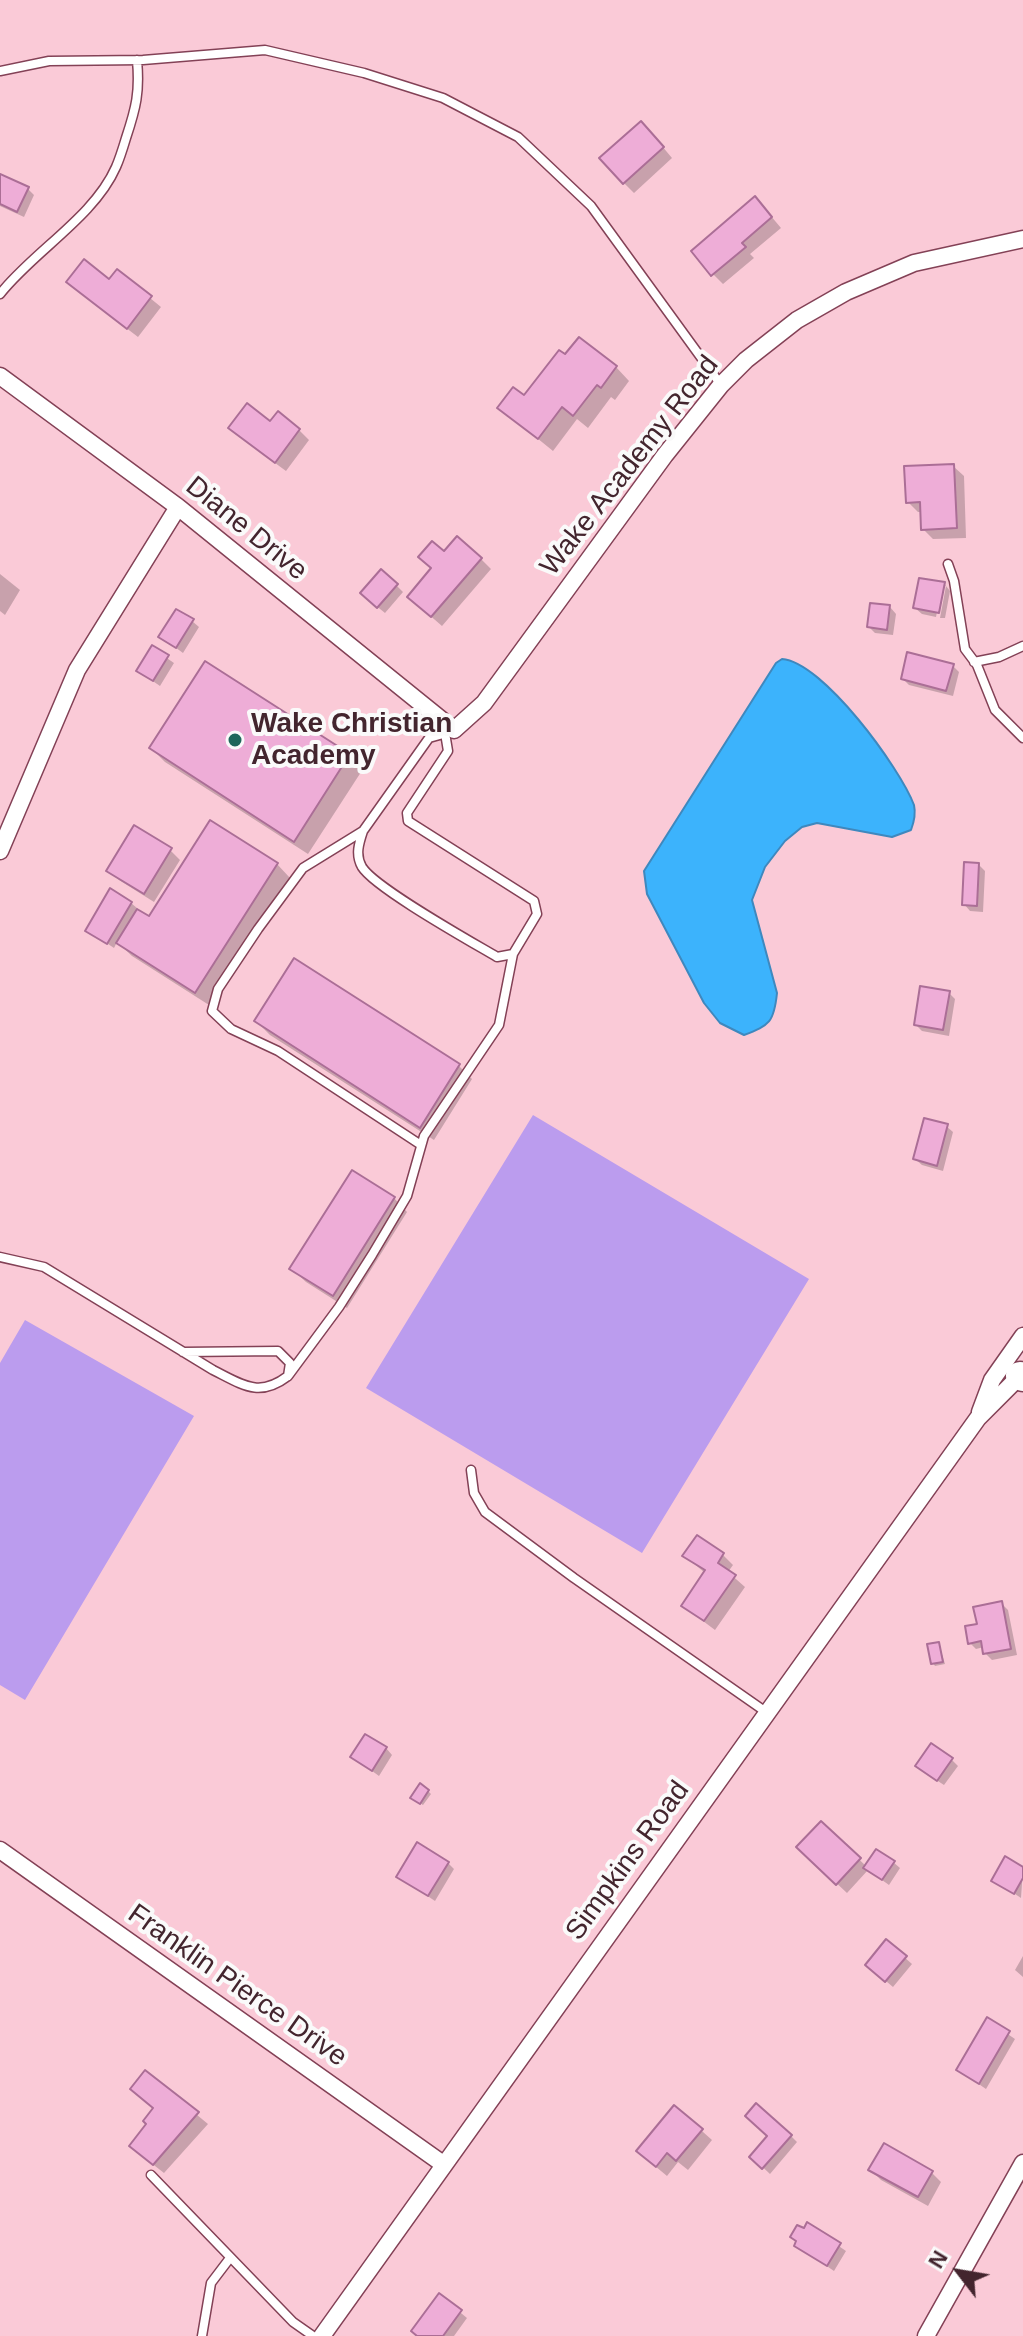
<!DOCTYPE html>
<html>
<head>
<meta charset="utf-8">
<style>
	body { margin:0 }
	#map { position:relative; width:1023px; height:2336px; overflow:hidden; background:#facad7; font-family:Arial,sans-serif }
	canvas { display:block }
	.north { position:absolute; left:919px; top:2232px; width:80px; height:80px; -webkit-text-stroke:6px #fafafa; paint-order:stroke; rotate:301deg; font-size:22px; font-weight:700; line-height:32px; text-align:center; color:#43252e }
	.north::after { content:''; display:block; margin:auto; width:28px; height:36px; background:#43252e; clip-path:polygon(50% 0,100% 100%,50% 72%,0 100%) }
</style>
</head>
<body>
<div id="map">
<canvas width="1023" height="2336"></canvas>
<div class="north">N</div>
</div>
<script>
const ctx = document.querySelector('canvas').getContext('2d');
ctx.lineJoin = 'round';
function fill(path, color) {
  ctx.fillStyle = color;
  ctx.fill(path, 'evenodd');
}
function trace(path, color, width, dash) {
  ctx.strokeStyle = color;
  ctx.lineWidth = width;
  ctx.lineCap = dash ? 'butt' : 'round';
  ctx.setLineDash(dash || []);
  ctx.stroke(path);
}
function drawText(font, color, halo, rows, align = 'center') {
  ctx.font = font + ' Arial,sans-serif';
  ctx.lineWidth = 8;
  ctx.setLineDash([]);
  ctx.textBaseline = 'middle';
  ctx.strokeStyle = halo;
  ctx.fillStyle = color;
  for (const [text, x, y, turn = 0] of rows) {
    ctx.save();
    ctx.translate(x, y);
    ctx.rotate((+turn || 0) * Math.PI / 180);
    ctx.textAlign = isNaN(turn) ? turn : align;
    if (halo) ctx.strokeText(text, 0, 0);
    ctx.fillText(text, 0, 0);
    ctx.restore();
  }
}
const green = new Path2D(`
	M533,1115L809,1279L642,1553L366,1388Z
	M25,1320L194,1416L25,1700L0,1685V1363Z`);
const water = new Path2D(`
	M782,659C823,662 900,768 914,805C916,814 914,822 911,830L892,837L817,823L802,827L785,841L765,867L752,900L777,993C774,1022 770,1025 744,1035L720,1023L704,1003L647,894L644,871L776,663Z`);
const shadow = new Path2D(`
	M651,133L672,158L634,193L624,183Z
	M0,176L28,189L34,195L24,217L0,206Z
	M765,209L781,228L750,254L754,258L723,284L713,274Z
	M117,271L161,307L138,337L79,292L109,282Z
	M566,357L616,367L629,381L615,400L611,397L588,428L577,419L553,451L500,408L525,398Z
	M299,430L309,440L286,471L241,438Z
	M953,466L964,476L966,538L933,539L923,529L922,512H918L908,502Z
	M444,554L481,559L491,569L442,626L419,606Z
	M0,574L20,590L5,615L0,611Z
	M944,584L946,586H942L936,617L922,614L915,608Z
	M396,585L403,592L385,613L369,600Z
	M946,586L950,591L945,618H940Z
	M890,607L896,614L893,635L875,633L869,627Z
	M192,621L199,627L183,653L160,636Z
	M152,648L174,663L160,686L138,671Z
	M206,664L349,756L363,769L308,854L165,762L151,748Z
	M953,666L959,672L953,696L909,685L903,679Z
	M170,850L180,860L154,902L119,880L109,870Z
	M277,864L290,878L209,1005L132,956L117,942L114,948L87,930L131,903L150,919Z
	M979,865L985,871L983,912L970,911L964,904Z
	M949,993L955,999L949,1036L922,1031L916,1025Z
	M256,1021L459,1066L472,1079L434,1140L270,1035Z
	M946,1126L953,1132L943,1171L922,1165L915,1159Z
	M394,1198L407,1212L347,1308L306,1282L292,1269Z
	M723,1555L733,1565L728,1572L745,1587L715,1630L683,1606L705,1573L685,1556Z
	M1001,1603L1008,1610L1017,1655L992,1660L985,1653L984,1647L976,1649L970,1643L979,1625Z
	M939,1644L945,1664L935,1666L933,1663Z
	M386,1748L392,1755L379,1776L353,1757Z
	M951,1759L958,1766L944,1785L924,1772Z
	M428,1791L431,1794L423,1805L415,1800Z
	M821,1823L867,1867L893,1862L900,1868L889,1885L868,1870L847,1893L798,1847Z
	M448,1863L454,1869L435,1901L399,1877Z
	M1023,1869L1021,1898L994,1880Z
	M887,1942L912,1964L893,1987L874,1971Z
	M1023,1956V1977L1015,1970Z
	M987,2020L1015,2039L986,2089L958,2070Z
	M145,2072L208,2124L164,2173L141,2155L148,2124L155,2109Z
	M675,2107L712,2140L688,2170L678,2162L667,2176L649,2161Z
	M791,2136L797,2142L770,2174L752,2157Z
	M871,2170L931,2172L941,2182L928,2206L881,2180Z
	M808,2225L846,2251L834,2271L796,2245Z
	M439,2295L467,2318L454,2336H418Z`);
const building = new Path2D(`
	M641,121L664,147L623,184L599,158Z
	M0,174L29,187L17,212L0,204Z
	M755,196L772,217L742,243L746,247L711,276L691,251Z
	M84,259L109,279L117,269L152,296L127,329L66,282Z
	M579,337L617,366L601,388L597,385L573,416L562,407L538,439L497,408L513,387L524,395L559,350L565,354Z
	M247,403L270,421L278,411L300,429L275,463L228,428Z
	M954,464L957,528L921,530L920,502L906,503L904,466Z
	M457,536L482,558L431,617L407,597L431,568L418,557L432,541L444,551Z
	M381,569L398,584L377,608L360,593Z
	M919,578L945,582L939,613L913,608Z
	M870,603L890,605L887,630L867,627Z
	M176,609L194,619L176,648L158,637Z
	M152,645L169,655L153,681L136,671Z
	M907,652L954,664L946,691L901,679Z
	M205,661L350,754L294,842L149,748Z
	M210,820L278,863L195,993L116,943L137,909L149,916Z
	M134,825L172,848L144,894L106,871Z
	M964,862L979,863L977,906L962,905Z
	M110,888L132,902L107,944L85,931Z
	M294,958L460,1064L420,1128L254,1021Z
	M920,986L950,991L943,1030L914,1025Z
	M924,1118L948,1124L937,1166L913,1159Z
	M352,1170L395,1197L333,1296L289,1269Z
	M697,1535L724,1553L718,1563L736,1575L704,1621L681,1606L705,1570L682,1556Z
	M1002,1601L1011,1649L983,1654L981,1641L968,1644L965,1626L977,1624L973,1607Z
	M939,1642L943,1662L931,1664L927,1644Z
	M365,1734L387,1747L372,1771L350,1757Z
	M931,1743L953,1758L937,1781L915,1766Z
	M420,1783L429,1790L420,1804L410,1798Z
	M821,1821L861,1858L836,1885L796,1847Z
	M417,1842L449,1862L428,1896L396,1877Z
	M876,1849L895,1861L882,1880L863,1868Z
	M1005,1856L1023,1867V1878L1014,1894L991,1881Z
	M886,1939L907,1956L885,1982L865,1965Z
	M987,2017L1010,2031L979,2084L956,2070Z
	M145,2070L199,2112L153,2165L129,2146L146,2124L143,2121L153,2108L130,2089Z
	M756,2103L792,2135L762,2169L749,2157L767,2136L745,2116Z
	M674,2105L703,2129L676,2161L667,2153L656,2167L636,2151Z
	M884,2143L933,2171L918,2197L868,2170Z
	M807,2222L841,2243L827,2266L794,2246L796,2241L790,2237L797,2225L804,2228Z
	M439,2293L462,2310L443,2336H417L411,2331Z`);
const lane = new Path2D(`
	M0,71L49,61L143,60L265,50L364,73L443,98L518,137L591,206L721,385
	M0,294C34,251 94,217 116,167C120,158 123,148 126,138C136,108 140,92 137,60
	M948,564L954,581L965,649L977,665L995,710L1023,738
	M974,662L999,657L1023,646
	M363,831C359,843 355,855 362,867C375,888 470,941 497,957L513,954L537,914L534,901L408,821L407,813L448,751L445,733
	M421,1145L278,1051L231,1029L212,1011L218,989L258,929L303,868L363,831L429,738L454,731
	M0,1257L44,1267L213,1370C243,1385 259,1398 288,1376L290,1363L278,1351L183,1352
	M288,1376L339,1307L372,1255L407,1196L424,1136L499,1025L513,954
	M471,1470L474,1493L485,1512L574,1578L766,1712
	M151,2175L293,2322L313,2336
	M202,2336L211,2283L230,2258`);
const street = new Path2D(`
	M0,376L178,507L454,730L484,703L665,455L721,385L746,360L797,320L846,292L914,263L1023,239
	M0,851L77,670L178,507
	M980,1412L992,1380L1023,1336
	M0,1850L443,2164
	M322,2336L978,1418L1023,1373
	M926,2336L1023,2163`);
const highway = new Path2D(`
	M1020,1376L1023,1377`);
const markers = [
	[235,740,8,"#1f665b"]
];
const streetNames = [
	["Wake Academy Road",630,466,-52],
	["Diane Drive",246,529,39],
	["Simpkins Road",628,1861,-54],
	["Franklin Pierce Drive",237,1986,35]
];
const poiNames = [
	["Wake Christian",251,724],
	["Academy",251,756]
];
fill(green, '#bb9cee');
fill(water, '#3cb3fc');
trace(water, '#3e88be', 2);
fill(shadow, '#0003');
fill(building, '#eeadd7');
trace(building, '#ab6e96', 2);
trace(lane, '#834156', 11);
trace(street, '#834156', 19);
trace(highway, '#834156', 31);
trace(lane, '#fff', 8);
trace(street, '#fff', 16);
trace(highway, '#fff', 28);
for (const [x, y, r, color] of markers) {
  const dot = new Path2D();
  dot.arc(x, y, r, 0, 2 * Math.PI);
  ctx.fillStyle = color;
  ctx.fill(dot);
  trace(dot, '#fafafa', 3);
}
drawText('28px', '#43252e', '#fafafa', streetNames);
drawText('bold 28px', '#43252e', '#fafafa', poiNames, 'left');
</script>
</body>
</html>
